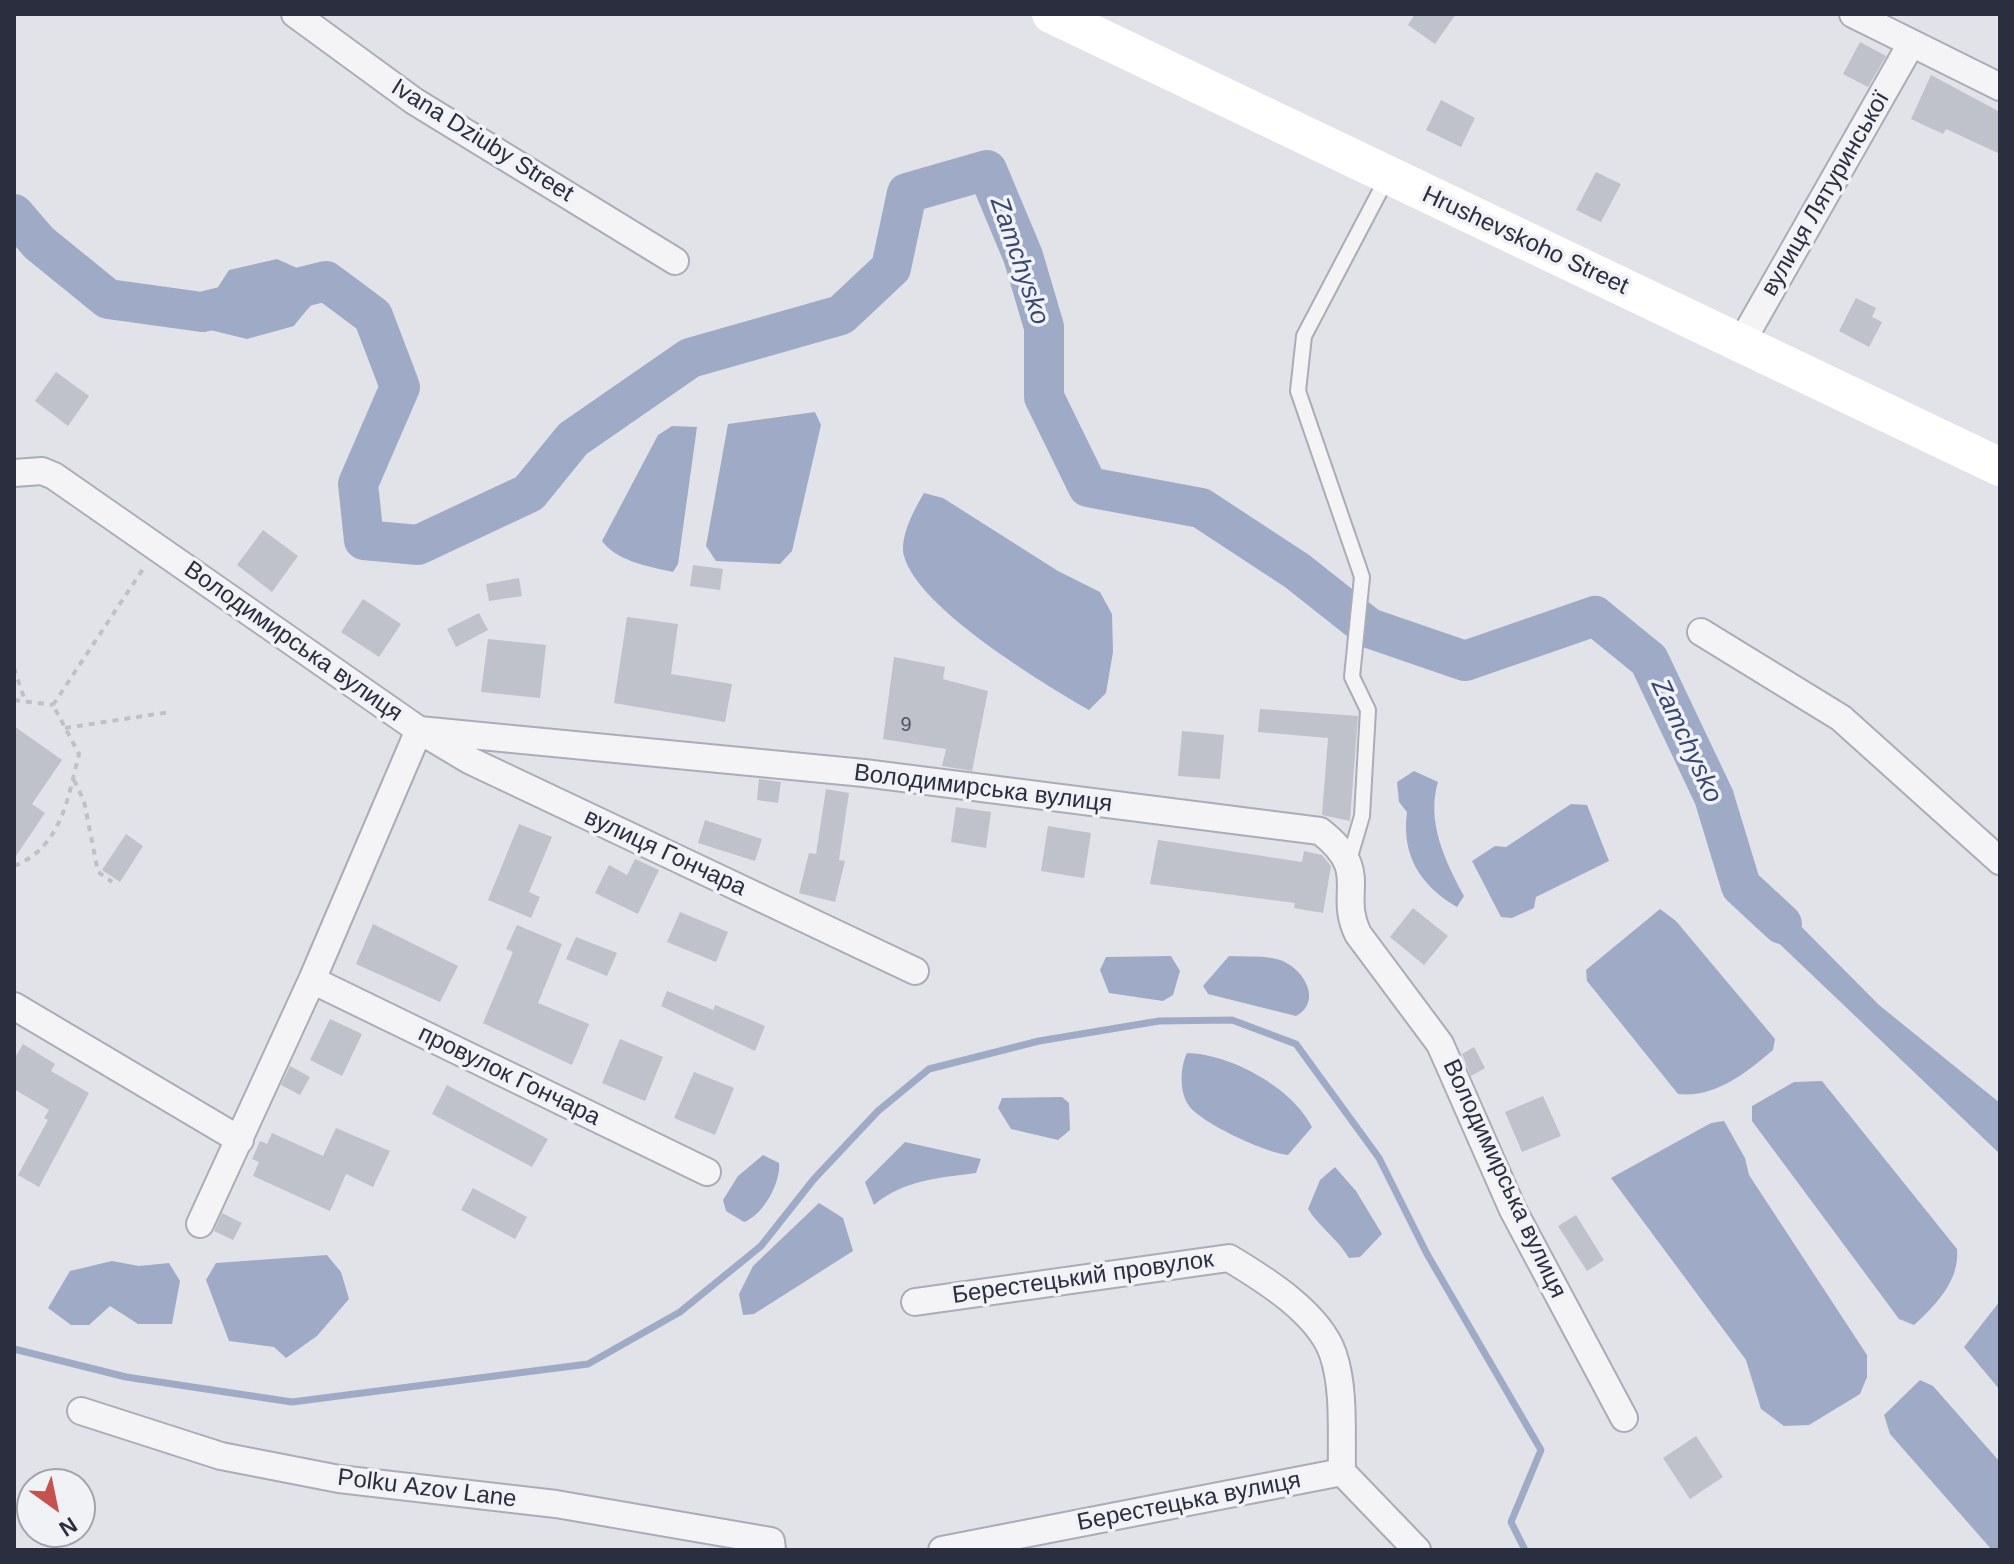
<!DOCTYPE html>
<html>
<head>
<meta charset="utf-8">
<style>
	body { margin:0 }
	#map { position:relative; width:2014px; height:1564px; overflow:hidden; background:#e1e3e9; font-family:Arial,sans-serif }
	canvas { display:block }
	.frame { position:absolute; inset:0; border:16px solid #2b2e3f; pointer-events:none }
	.north { position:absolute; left:16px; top:1468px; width:80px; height:80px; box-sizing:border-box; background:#f1f2f6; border:2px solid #a2a4ad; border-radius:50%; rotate:147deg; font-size:22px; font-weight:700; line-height:32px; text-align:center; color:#2b2e3f }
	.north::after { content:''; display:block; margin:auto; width:28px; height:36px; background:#c5524f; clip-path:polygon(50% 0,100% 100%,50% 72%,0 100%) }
</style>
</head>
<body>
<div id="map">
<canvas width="2014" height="1564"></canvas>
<div class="frame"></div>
<div class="north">N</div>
</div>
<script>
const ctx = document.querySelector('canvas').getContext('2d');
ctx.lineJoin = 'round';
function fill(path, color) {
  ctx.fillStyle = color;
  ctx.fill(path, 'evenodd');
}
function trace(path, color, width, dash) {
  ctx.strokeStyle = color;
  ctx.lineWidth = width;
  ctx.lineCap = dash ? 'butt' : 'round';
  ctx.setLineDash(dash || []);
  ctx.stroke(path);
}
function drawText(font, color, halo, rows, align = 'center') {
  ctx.font = font + ' Arial,sans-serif';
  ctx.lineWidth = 7;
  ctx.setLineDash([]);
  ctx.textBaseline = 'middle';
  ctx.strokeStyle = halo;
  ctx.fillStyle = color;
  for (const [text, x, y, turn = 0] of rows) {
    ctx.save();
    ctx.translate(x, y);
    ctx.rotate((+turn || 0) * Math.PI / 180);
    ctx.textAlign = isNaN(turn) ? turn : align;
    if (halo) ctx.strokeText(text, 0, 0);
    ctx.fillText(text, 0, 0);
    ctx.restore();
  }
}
const water = new Path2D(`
	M14,201L39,243L14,241Z
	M277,259L326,281C322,296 304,312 294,326L247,339L198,327L202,312L229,270Z
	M815,412L821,425L792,551L780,564L716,561L706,546L728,424Z
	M672,426L697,427L678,564L673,572C650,567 616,561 602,541L658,435Z
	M924,493L943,498L1058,571L1100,592L1112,614L1113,652L1106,693L1089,710C1042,683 918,608 904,556C899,537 915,508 924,493Z
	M1414,771L1438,782C1426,821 1445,861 1464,896L1457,907C1421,886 1401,856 1407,812L1399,802L1397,782Z
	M1571,804L1587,805L1609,861L1536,897L1534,908L1512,918L1501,917L1472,861L1495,846L1506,847Z
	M1758,883L1879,1005L2000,1103V1154L1746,912L1741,886Z
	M1660,909L1676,921L1775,1039L1773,1050C1746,1073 1715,1098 1678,1094L1587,981L1586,970Z
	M1171,956L1180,971L1173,995L1163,1001L1109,993L1100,970L1106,957Z
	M1229,956C1244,957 1266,955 1280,960C1304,968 1323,1002 1296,1016L1208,994L1203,986Z
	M1187,1053C1230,1054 1292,1087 1312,1127L1288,1155C1266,1153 1203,1124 1189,1106C1179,1092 1180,1067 1187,1053Z
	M1822,1081L1957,1249C1960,1280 1936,1305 1914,1325L1899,1319L1752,1121V1106L1794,1082Z
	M1062,1097L1069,1103L1070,1130L1058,1140L1011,1129L998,1108L1002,1098Z
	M1724,1121L1745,1158L1749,1175L1867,1355V1377L1860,1394L1809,1425L1784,1426L1761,1409L1746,1360L1611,1178L1711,1123Z
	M905,1142L981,1159L976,1173C939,1178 903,1180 874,1205L865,1182Z
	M763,1155L779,1163C781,1183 763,1215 744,1222L726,1211L723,1200L738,1176Z
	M1335,1167L1356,1191L1382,1234L1360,1257L1349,1258C1337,1238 1320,1228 1308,1209L1320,1180Z
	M819,1203L843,1218L853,1251L754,1314L743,1315L739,1294L753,1266Z
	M327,1255L341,1272L349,1299L317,1336L286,1358L274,1347L229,1341L206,1280L216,1263Z
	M112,1261L139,1266L169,1263L180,1281L172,1324H138L110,1306L89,1325H71L48,1308L70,1271Z
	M2000,1301V1390L1964,1347Z
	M1920,1380L1933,1386L2000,1462V1550H1992L1890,1434L1884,1415Z`);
const stream = new Path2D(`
	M14,1349L126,1377L292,1402L588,1364L680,1312L761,1246L814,1179L878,1111L929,1069L1039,1041L1159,1021L1232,1020L1296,1044L1379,1158L1427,1254L1541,1450L1511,1522L1525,1550`);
const river = new Path2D(`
	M14,214L39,243L108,299L202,312L326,281L373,316L400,387L358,484L364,540L418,545L529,493L573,439L690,358L841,315L891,268L907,193L987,170L1023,256L1044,327V397L1088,487L1201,508L1297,571L1369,628L1465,661L1595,616L1649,660L1714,797L1741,886L1782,924`);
const building = new Path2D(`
	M1415,14H1456L1435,44L1408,25Z
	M1860,42L1886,56L1868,87L1843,74Z
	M1931,75L2000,112V154L1946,129L1943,134L1911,119Z
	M1441,100L1475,118L1461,147L1426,130Z
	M1596,172L1621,184L1601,222L1576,210Z
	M1856,298L1876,308L1872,317L1882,322L1869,347L1839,331Z
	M56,372L89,396L68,426L35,401Z
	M263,530L298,556L272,592L237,565Z
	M693,565L723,569L720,590L690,586Z
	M519,578L522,596L489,601L486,584Z
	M363,599L401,624L379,657L341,632Z
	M479,613L488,630L456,647L447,629Z
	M627,617L678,624L671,674L732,684L725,722L614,703Z
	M488,639L546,645L540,698L481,692Z
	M894,657L945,667L943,679L988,691L972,771L942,766L946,749L883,739Z
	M1260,709L1358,716L1350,821L1322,815L1328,738L1258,732Z
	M14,726L62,760L32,804L45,813L14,859Z
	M1182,731L1224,735L1220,779L1178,776Z
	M759,779L781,782L778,803L757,800Z
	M826,789L849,793L839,860L845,861L835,902L799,893L809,853L816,854Z
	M956,807L991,812L986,848L951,842Z
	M705,820L762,839L755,861L698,843Z
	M519,824L552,837L529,892L540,897L531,918L488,900Z
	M1048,826L1091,833L1084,878L1041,871Z
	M126,834L143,846L120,882L102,870Z
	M1158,840L1302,862L1304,851L1322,855L1331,866L1323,913L1294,908L1295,903L1150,884Z
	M635,859L659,870L638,914L595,893L609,865L627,875Z
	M1413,908L1448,936L1424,965L1390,937Z
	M680,912L728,932L716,962L667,942Z
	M373,924L458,966L440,1002L356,964Z
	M517,925L562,944L538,1003L589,1024L572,1065L483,1023L513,952L506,949Z
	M576,937L617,953L607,976L566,959Z
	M667,991L713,1010L715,1005L765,1026L755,1051L661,1006Z
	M330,1019L362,1034L342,1076L310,1060Z
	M620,1039L663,1057L645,1101L602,1083Z
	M23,1044L55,1064L51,1071L89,1093L39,1187L18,1175L48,1120L44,1118L49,1110L14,1089V1059Z
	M1474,1047L1485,1068L1471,1076L1462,1054Z
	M290,1066L310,1077L300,1095L281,1085Z
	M694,1072L734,1088L715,1135L674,1118Z
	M447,1085L548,1139L532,1167L432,1114Z
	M1543,1096L1561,1136L1522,1152L1505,1112Z
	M336,1128L390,1151L373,1187L346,1174L330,1211L253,1176L259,1162L252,1159L260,1141L267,1144L272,1133L323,1156Z
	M473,1188L527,1217L515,1239L461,1210Z
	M222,1213L242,1223L233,1240L214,1231Z
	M1576,1215L1604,1260L1587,1271L1558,1226Z
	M1696,1436L1723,1477L1690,1499L1663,1458Z`);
const path = new Path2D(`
	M14,668L25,701
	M14,700L53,705
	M53,705L145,566
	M65,728L170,712
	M74,780L84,801L98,872L112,882
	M14,866C61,848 68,798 79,754L53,705`);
const lane = new Path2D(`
	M1349,860L1362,816L1368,710L1352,677L1362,577L1298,391L1304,336L1388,176`);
const street = new Path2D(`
	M295,14L414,101L675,261
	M1853,14L2000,87
	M1741,343L1911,44
	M14,473L42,471L54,476L419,730L864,773L1320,831C1373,872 1337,891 1358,934L1440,1044L1513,1210L1624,1418
	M1701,632L1841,718L2000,861
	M312,980L707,1172
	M14,1006L240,1140
	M200,1224L312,980L419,730L471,761L915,971
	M915,1302L1229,1258C1264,1279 1319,1313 1333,1354C1345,1389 1341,1435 1342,1472
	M81,1411L221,1456L339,1479L556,1504L771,1541L772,1550
	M1342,1472L1417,1550
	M942,1550L1342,1472`);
const secondary = new Path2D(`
	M1051,14L2000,467`);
const numberNames = [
	["9",906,725]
];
const streetNames = [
	["Ivana Dziuby Street",482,141,32],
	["вулиця Лятуринської",1826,194,-60],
	["Hrushevskoho Street",1525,241,25],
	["Володимирська вулиця",293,642,35],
	["Володимирська вулиця",983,789,7],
	["вулиця Гончара",665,853,25],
	["провулок Гончара",509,1076,26],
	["Володимирська вулиця",1504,1179,65],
	["Берестецький провулок",1083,1278,-8],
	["Polku Azov Lane",427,1489,7],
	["Берестецька вулиця",1189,1502,-11]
];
const waterNames = [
	["Zamchysko",1019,261,71],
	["Zamchysko",1686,741,65]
];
fill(water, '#9fabc6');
trace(stream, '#9fabc6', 7);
trace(river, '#9fabc6', 40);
fill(building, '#bfc1cb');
trace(lane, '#aaadb6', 18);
trace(street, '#aaadb6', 30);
trace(path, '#c0c1c7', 4, [6, 6]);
trace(lane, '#f4f4f7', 14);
trace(street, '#f4f4f7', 26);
trace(secondary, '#fff', 38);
drawText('20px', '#505362', null, numberNames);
drawText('24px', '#2b2e3f', '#f1f2f6', streetNames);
drawText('italic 26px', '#374771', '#f1f2f6', waterNames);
</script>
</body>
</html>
